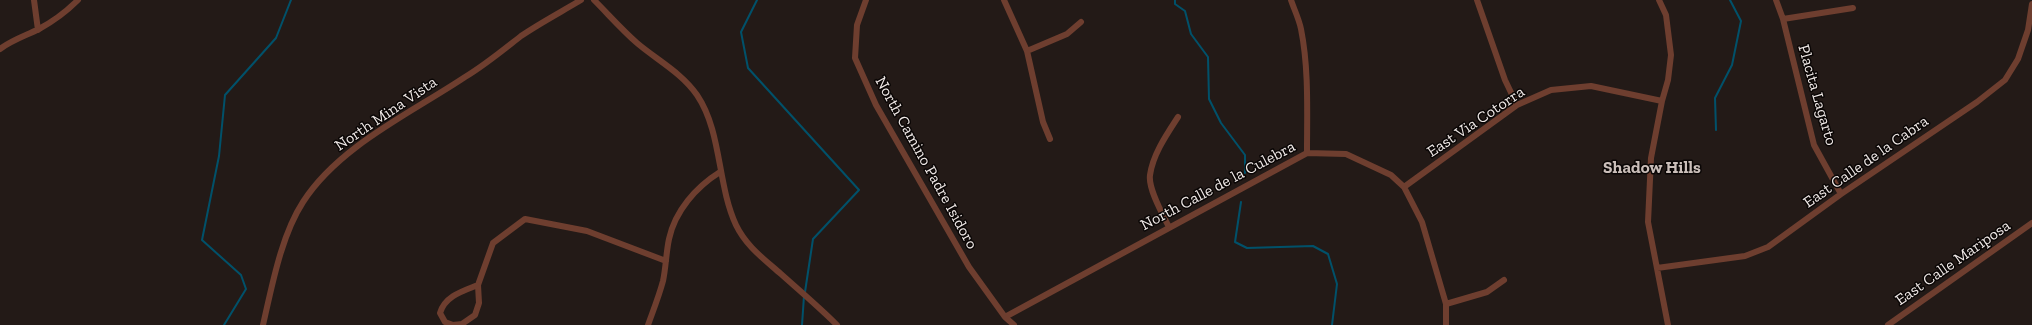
<!DOCTYPE html>
<html>
<head>
<meta charset="utf-8">
<style>
	body { margin:0 }
	canvas { display:block; background:#231a17 }
</style>
</head>
<body>
<canvas width="2032" height="325"></canvas>
<script>
const ctx = document.querySelector('canvas').getContext('2d');
ctx.lineJoin = 'round';
function trace(path, color, width, dash) {
  ctx.strokeStyle = color;
  ctx.lineWidth = width;
  ctx.lineCap = dash ? 'butt' : 'round';
  ctx.setLineDash(dash || []);
  ctx.stroke(path);
}
function drawText(font, color, halo, rows, align = 'center') {
  ctx.font = font + ' "Zilla Slab",serif';
  ctx.lineWidth = 3;
  ctx.setLineDash([]);
  ctx.textBaseline = 'middle';
  ctx.strokeStyle = halo;
  ctx.fillStyle = color;
  for (const [text, x, y, turn = 0] of rows) {
    ctx.save();
    ctx.translate(x, y);
    ctx.rotate((+turn || 0) * Math.PI / 180);
    ctx.textAlign = isNaN(turn) ? turn : align;
    if (halo) ctx.strokeText(text, 0, 0);
    ctx.fillText(text, 0, 0);
    ctx.restore();
  }
}
const stream = new Path2D(`
	M757,0L741,32L748,68L859,190L813,239L805,292
	M1175,0V4L1185,11L1191,34L1208,57L1209,99L1221,123L1245,155V173
	M1716,130L1715,98L1732,65L1741,21L1730,0
	M1241,202L1235,242L1247,248L1313,246L1328,254L1337,284L1332,325
	M224,325L246,289L241,275L202,240L219,156L225,95L276,38L291,0
	M802,325L804,296`);
const minor = new Path2D(`
	M34,0L38,30
	M594,0C608,14 622,30 637,43C657,60 682,73 697,95C722,132 717,184 736,225C746,246 764,259 781,274C800,291 819,307 837,325
	M866,0L857,25L855,58L876,105L969,267L1005,317L1014,325
	M1004,0L1027,51L1043,122L1050,139
	M1291,0C1294,9 1299,19 1301,29C1309,69 1307,112 1307,153
	M1477,0L1505,80L1517,105
	M1659,0L1666,15L1671,55L1668,80L1662,101L1651,158L1648,222L1668,325
	M1776,0L1783,19L1814,145L1841,194
	M1783,19L1853,8
	M0,49C12,40 25,36 39,29C54,21 66,12 78,0
	M1027,51L1067,34L1081,22
	M1404,187L1517,105L1551,90L1591,86L1662,101
	M1169,227C1163,215 1148,189 1150,175C1153,154 1167,134 1178,117
	M1657,268L1745,256L1768,247L1841,194L1977,102L2005,80L2018,59L2028,30L2032,4
	M1446,304L1487,292L1504,280
	M1005,317L1307,153L1346,154L1391,175L1404,187L1422,222L1446,304V325
	M263,325C272,286 281,236 303,202C339,146 411,113 465,77C485,65 503,50 521,36C540,23 561,12 581,0
	M453,325L462,324L475,315L479,303L478,285L493,243L525,219L587,231L666,261
	M453,325L445,322L440,313C445,296 463,291 478,285
	M648,325C653,311 659,296 663,281C666,267 666,253 669,239C675,211 696,187 720,172
	M1888,325L2032,223`);
const streetNames = [
	["Placita Lagarto",1817,95,74],
	["North Mina Vista",386,114,-34],
	["East Via Cotorra",1476,122,-34],
	["East Calle de la Cabra",1866,162,-35],
	["North Camino Padre Isidoro",926,163,61],
	["North Calle de la Culebra",1218,186,-28],
	["East Calle Mariposa",1953,263,-35]
];
const neighbourhoodNames = [
	["Shadow Hills",1652,168]
];
trace(stream, '#00516a', 2);
trace(minor, '#6e3e2f', 6);
drawText('16px', '#f1eae8', '#0a0605', streetNames);
drawText('bold 17px', '#cabeb9', '#0a0605', neighbourhoodNames);
</script>
</body>
</html>
